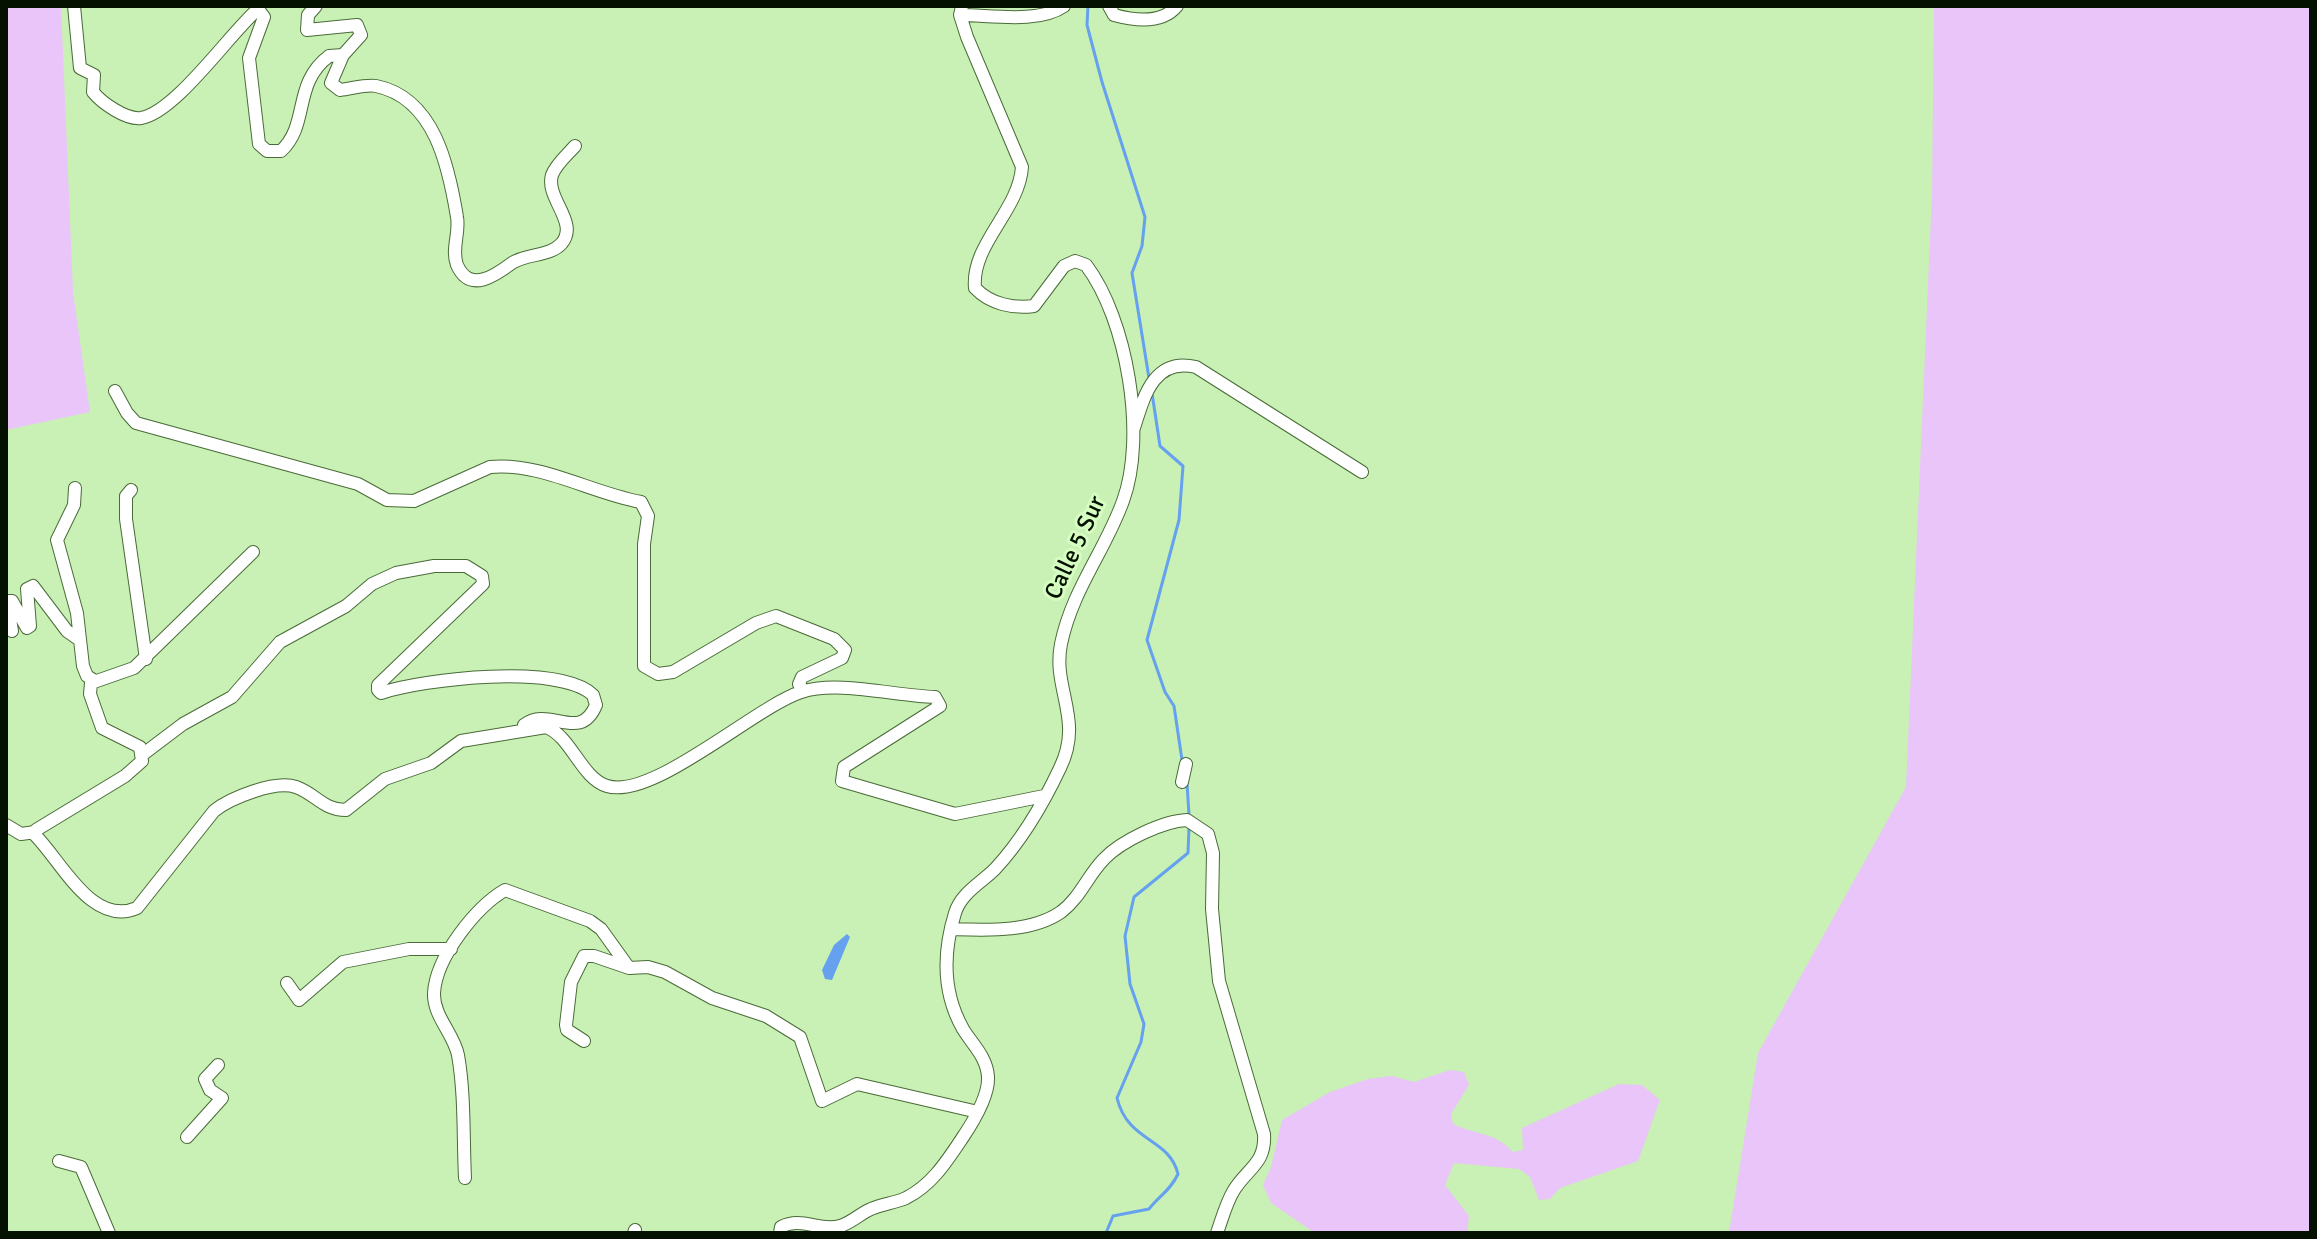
<!DOCTYPE html>
<html>
<head>
<meta charset="utf-8">
<style>
	body { margin:0 }
	#map { position:relative; width:2317px; height:1239px; overflow:hidden; background:#c9f0b5; font-family:Signika,sans-serif }
	canvas { display:block }
	.frame { position:absolute; inset:0; border:8px solid #041000; pointer-events:none }
</style>
</head>
<body>
<div id="map">
<canvas width="2317" height="1239"></canvas>
<div class="frame"></div>
</div>
<script>
const ctx = document.querySelector('canvas').getContext('2d');
ctx.lineJoin = 'round';
function fill(path, color) {
  ctx.fillStyle = color;
  ctx.fill(path, 'evenodd');
}
function trace(path, color, width, dash) {
  ctx.strokeStyle = color;
  ctx.lineWidth = width;
  ctx.lineCap = dash ? 'butt' : 'round';
  ctx.setLineDash(dash || []);
  ctx.stroke(path);
}
function drawText(font, color, halo, rows, align = 'center') {
  ctx.font = font + ' Signika,sans-serif';
  ctx.lineWidth = 6;
  ctx.setLineDash([]);
  ctx.textBaseline = 'middle';
  ctx.strokeStyle = halo;
  ctx.fillStyle = color;
  for (const [text, x, y, turn = 0] of rows) {
    ctx.save();
    ctx.translate(x, y);
    ctx.rotate((+turn || 0) * Math.PI / 180);
    ctx.textAlign = isNaN(turn) ? turn : align;
    if (halo) ctx.strokeText(text, 0, 0);
    ctx.fillText(text, 0, 0);
    ctx.restore();
  }
}
const green = new Path2D(`
	M6,6H61L73,292L90,412L6,430Z
	M1934,6H2311V1233H1729L1758,1053L1906,787L1932,193Z
	M1450,1070L1464,1072L1469,1085L1451,1114L1453,1124C1476,1135 1495,1132 1513,1152L1523,1150L1522,1128L1619,1084L1642,1085L1660,1100L1638,1161L1560,1188L1550,1199L1539,1200L1530,1177L1519,1169L1454,1163L1445,1185L1469,1216L1467,1233H1315L1271,1203L1263,1185L1271,1167L1282,1120L1330,1092L1368,1079L1392,1076L1414,1082Z`);
const water = new Path2D(`
	M847,934L850,937L832,980L825,979L822,970L834,945Z`);
const stream = new Path2D(`
	M1088,6L1087,25L1102,82L1145,217L1142,246L1132,273L1149,378
	M1152,393L1160,446L1183,466L1179,520L1147,640L1165,692L1174,706L1182,760
	M1187,783L1189,815
	M1106,1233L1113,1216L1149,1209C1160,1195 1170,1191 1178,1174C1169,1137 1128,1143 1117,1098L1141,1042L1144,1024L1130,984L1125,936L1134,897L1188,853L1189,827`);
const minor = new Path2D(`
	M74,6L80,68L94,75L93,92C102,103 126,120 141,118C176,112 230,33 258,9L264,17L249,58L259,144L267,151H281C310,124 292,84 329,56L343,55L331,83L340,90C351,89 366,84 376,86C435,98 449,168 457,217C460,233 451,249 457,265C470,294 496,275 512,263C527,253 550,257 562,243C579,222 545,198 552,175C556,164 567,155 575,146
	M316,6L308,15L307,30L357,25L361,35L343,55
	M1109,6L1114,15C1136,21 1162,24 1177,6
	M960,15C990,15 1038,24 1064,6
	M115,391L127,413L136,423L358,484L387,500L414,501L490,467C541,462 591,493 641,502L648,516L644,544V666L658,674L673,672L756,623L776,616L834,639L845,650L842,658L802,677L799,684L803,691
	M1134,428C1144,396 1154,357 1196,367L1362,472
	M75,488L74,505L57,540L77,613L83,666L87,676L95,681
	M131,490L126,496V519L146,659
	M253,552L134,668L91,683L90,694L102,728L140,747L142,761L125,776L36,830L35,835C62,862 92,927 137,908L214,811C230,798 275,780 296,787C316,794 323,810 346,810L385,779L431,763L461,741L546,727C571,736 581,778 607,786C653,800 755,707 801,692C838,680 895,696 935,697L940,706L844,767L842,781L955,814L1044,796
	M12,631L7,601H12L27,628L30,626L27,589L33,586L67,631L77,638
	M142,755L183,724L232,697L280,642L346,606L372,584L396,573L434,566H466L482,576L483,584L378,685V690L381,693C423,679 559,663 593,695L596,705C580,744 549,705 524,725L525,729
	M1182,782L1186,764
	M6,825L21,834L35,832
	M951,929C985,930 1031,933 1061,912C1080,898 1088,875 1104,859C1121,841 1163,821 1187,820L1208,834L1213,853L1212,909L1219,981L1264,1134C1266,1163 1248,1168 1234,1190C1226,1203 1222,1219 1217,1233
	M287,983L299,1000L343,962L409,949H451
	M584,1041L567,1030L566,1025L571,982L584,956H594L629,968
	M187,1137L222,1098L210,1090L205,1079L218,1065
	M59,1161L81,1167L109,1233
	M465,1178C463,1138 465,1095 458,1055C454,1034 433,1016 434,993C436,957 476,907 505,890L590,921L601,929L629,968L648,967L665,972L712,998L766,1016L800,1037L822,1101L857,1084L978,1112
	M634,1233L635,1230
	M780,1233L781,1227C802,1216 819,1232 840,1226C851,1223 861,1213 871,1209C882,1204 895,1203 906,1198C932,1185 947,1161 963,1137C973,1122 989,1095 988,1077C987,1057 972,1044 963,1029C942,992 943,952 955,913C961,893 981,883 995,869C1021,841 1044,802 1060,768C1084,719 1052,689 1061,644C1072,590 1105,551 1123,501C1147,436 1127,319 1086,265L1075,261L1064,266L1034,306C1014,309 990,304 975,288C971,244 1019,211 1022,167L967,37L960,15L962,6`);
const streetNames = [
	["Calle 5 Sur",1076,548,-65]
];
fill(green, '#e9c5f9');
fill(water, '#65a1ef');
trace(stream, '#65a1ef', 3);
trace(minor, '#496b37', 14);
trace(minor, '#fff', 12);
drawText('24px', '#041000', '#d6fdc2', streetNames);
</script>
</body>
</html>
